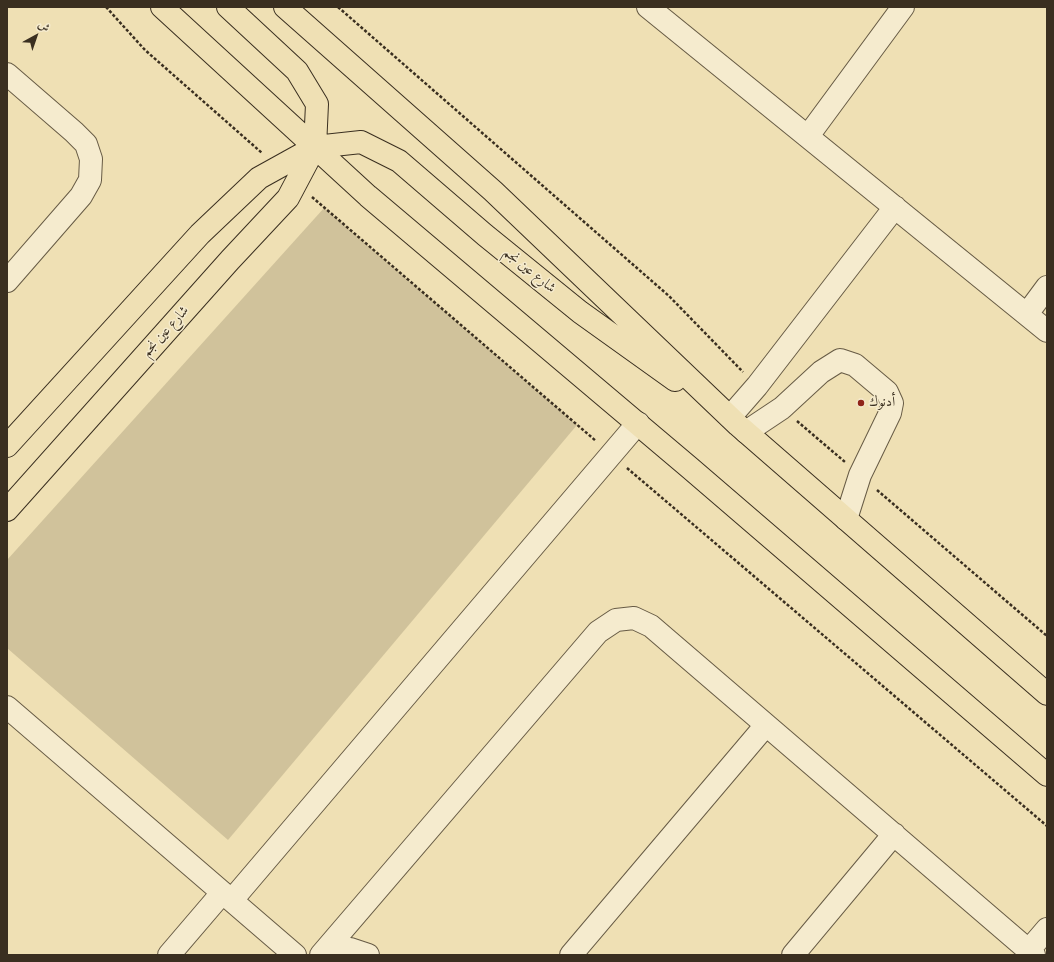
<!DOCTYPE html>
<html>
<head>
<meta charset="utf-8">
<style>
	body { margin:0 }
	#map { position:relative; width:1054px; height:962px; overflow:hidden; background:#efe0b4; font-family:"IM FELL DW Pica",Amiri,serif }
	canvas { display:block }
	.frame { position:absolute; inset:0; border:8px solid #3a2f20; pointer-events:none }
	.north { position:absolute; left:16px; top:16px; width:40px; height:40px; -webkit-text-stroke:3px #f5ebce; paint-order:stroke; rotate:40deg; font-size:11px; font-weight:700; line-height:16px; text-align:center; color:#3a2f20 }
	.north::after { content:''; display:block; margin:auto; width:14px; height:18px; background:#3a2f20; clip-path:polygon(50% 0,100% 100%,50% 72%,0 100%) }
</style>
</head>
<body>
<div id="map">
<canvas width="1054" height="962"></canvas>
<div class="frame"></div>
<div class="north">ش</div>
</div>
<script>
const ctx = document.querySelector('canvas').getContext('2d');
ctx.lineJoin = 'round';
function fill(path, color) {
  ctx.fillStyle = color;
  ctx.fill(path, 'evenodd');
}
function trace(path, color, width, dash) {
  ctx.strokeStyle = color;
  ctx.lineWidth = width;
  ctx.lineCap = dash ? 'butt' : 'round';
  ctx.setLineDash(dash || []);
  ctx.stroke(path);
}
function drawText(font, color, halo, rows, align = 'center') {
  ctx.font = font + ' "IM FELL DW Pica",Amiri,serif';
  ctx.lineWidth = 3;
  ctx.setLineDash([]);
  ctx.textBaseline = 'middle';
  ctx.strokeStyle = halo;
  ctx.fillStyle = color;
  for (const [text, x, y, turn = 0] of rows) {
    ctx.save();
    ctx.translate(x, y);
    ctx.rotate((+turn || 0) * Math.PI / 180);
    ctx.textAlign = isNaN(turn) ? turn : align;
    if (halo) ctx.strokeText(text, 0, 0);
    ctx.fillText(text, 0, 0);
    ctx.restore();
  }
}
const green = new Path2D(`
	M324,208L577,425L228,840L7,648V560Z`);
const path = new Path2D(`
	M106,7L145,50L262,153
	M338,7L669,296L743,372
	M312,197L596,441
	M797,421L845,462
	M627,468L1047,826
	M877,490L1047,636`);
const minor = new Path2D(`
	M648,7L1047,331
	M7,74L74,132L86,144L91,159L90,180L81,196L7,281
	M808,136L903,7
	M1027,314L1047,287
	M730,417L757,386L895,207
	M746,432L782,408L821,372L840,360L855,365L887,392L892,403L890,413L860,475L846,519
	M7,707L295,955
	M232,900L638,423
	M327,948L350,949L368,955
	M1029,950L1047,929
	M169,955L222,893
	M321,955L598,632L616,620L634,618L651,626L1034,955
	M571,955L766,725
	M793,955L894,834`);
const major = new Path2D(`
	M162,7L368,196L690,468L1047,775
	M285,7L493,191L738,425L1047,694
	M7,446L200,234L259,178L315,147L361,142L399,161L485,235L580,312L675,380
	M7,510L230,260L288,198L315,147L317,104L297,71L228,7`);
const markers = [
	[861,403,4,"#8f2418"]
];
const streetNames = [
	["شارع عين نجم",529,271,39],
	["شارع عين نجم",166,332,-48]
];
const poiNames = [
	["أدنوك",869,403]
];
fill(green, '#d0c29b');
trace(minor, '#675b45', 24);
trace(major, '#3a2f20', 24);
trace(path, '#3a2f20', 2.5, [3, 2]);
trace(minor, '#f5ebce', 22);
trace(major, '#efe0b4', 22);
for (const [x, y, r, color] of markers) {
  const dot = new Path2D();
  dot.arc(x, y, r, 0, 2 * Math.PI);
  ctx.fillStyle = color;
  ctx.fill(dot);
  trace(dot, '#f5ebce', 1.5);
}
drawText('14px', '#3a2f20', '#f5ebce', streetNames);
drawText('14px', '#3a2f20', '#f5ebce', poiNames, 'left');
</script>
</body>
</html>
